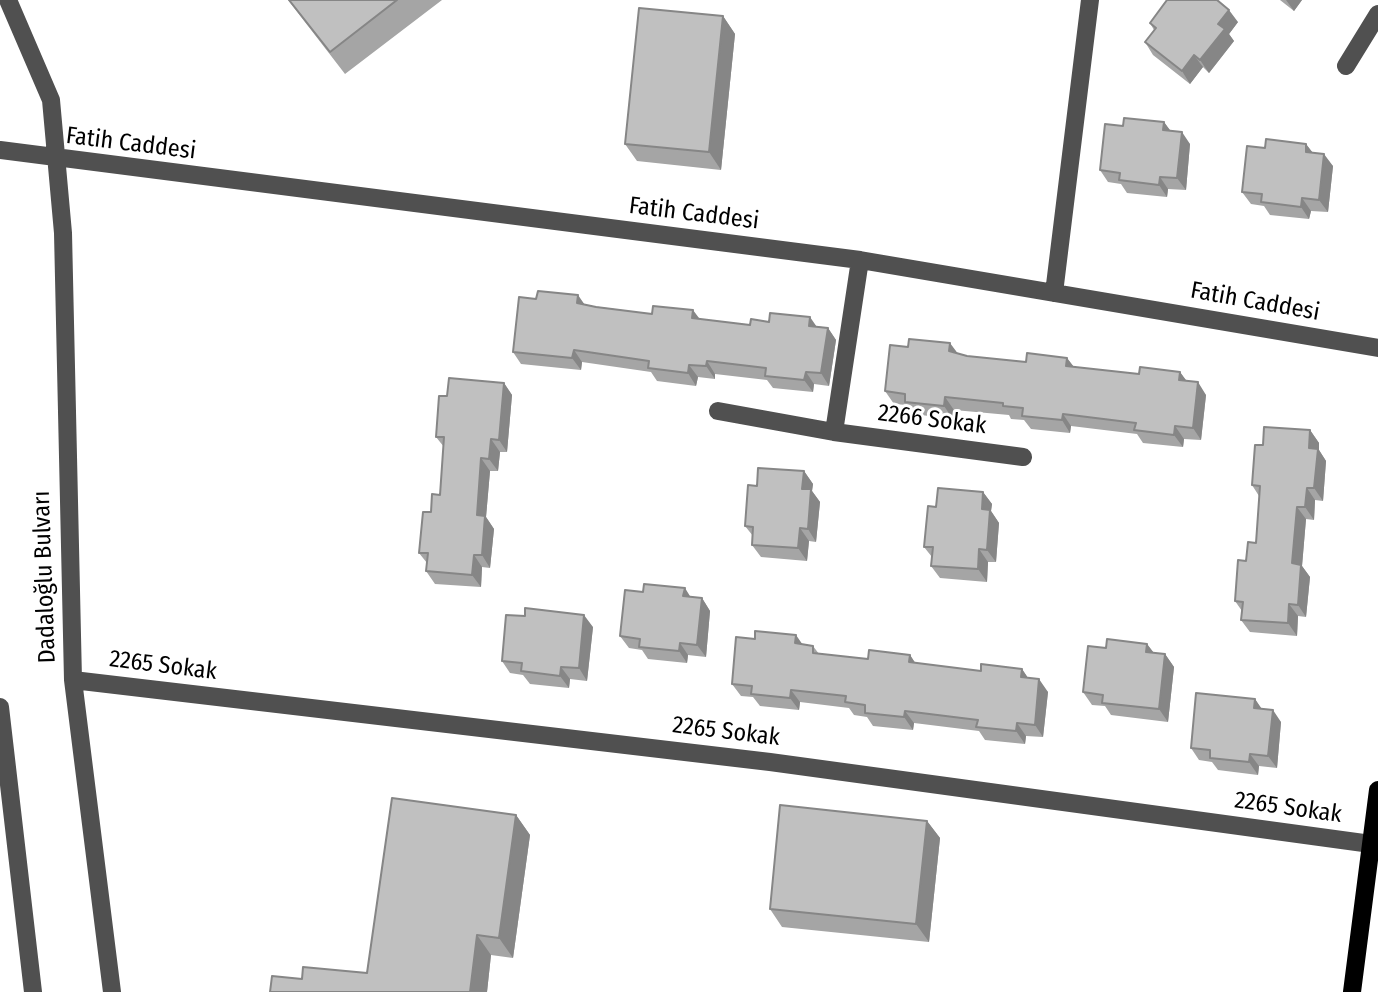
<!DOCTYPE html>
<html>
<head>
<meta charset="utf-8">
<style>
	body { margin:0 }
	canvas { display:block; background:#fff }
</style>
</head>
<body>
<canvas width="1378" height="992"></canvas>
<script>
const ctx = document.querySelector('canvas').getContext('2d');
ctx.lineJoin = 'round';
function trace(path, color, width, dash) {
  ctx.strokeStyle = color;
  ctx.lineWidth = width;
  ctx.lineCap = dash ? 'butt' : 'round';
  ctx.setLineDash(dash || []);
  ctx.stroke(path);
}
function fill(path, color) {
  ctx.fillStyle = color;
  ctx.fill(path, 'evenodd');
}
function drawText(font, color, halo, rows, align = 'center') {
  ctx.font = font + ' "Fira Sans Condensed",sans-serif';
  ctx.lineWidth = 6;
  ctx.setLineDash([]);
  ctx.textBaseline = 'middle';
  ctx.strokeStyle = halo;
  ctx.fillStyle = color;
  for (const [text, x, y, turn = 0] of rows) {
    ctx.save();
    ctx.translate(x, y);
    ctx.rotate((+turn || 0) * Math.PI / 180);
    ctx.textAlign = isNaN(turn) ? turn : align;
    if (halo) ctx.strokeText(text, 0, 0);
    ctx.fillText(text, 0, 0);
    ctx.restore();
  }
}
const minor = new Path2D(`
	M8,0L51,100L63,233L73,680L112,992
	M1346,66L1378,14
	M0,150L860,260L1378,348
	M1054,293L1090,0
	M718,411L834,432L1023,457
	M834,432L860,260
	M73,680L770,762L1371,844
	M0,707L33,992`);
const major = new Path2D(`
	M1352,992L1378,790`);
const wall = new Path2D(`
	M288,0H442L345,74Z
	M1280,0H1302L1294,11Z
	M723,16L735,34L721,170L637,161L625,144Z
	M1238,22L1229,34L1234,41L1209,73L1203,67L1190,84L1153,55L1145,42L1154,30L1150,23Z
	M1164,122L1170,131L1190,144L1186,190L1168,189L1167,197L1127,193L1121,184L1108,182L1100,170L1123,126Z
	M1306,144L1313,153L1333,166L1328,212L1311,211L1309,219L1270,215L1264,206L1251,204L1242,192L1265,148Z
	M585,305L652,314L750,325L816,326L828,328L836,340L829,386L814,384L813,392L773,388L767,380L715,374V379L698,377L696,386L657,381L651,372L582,362L581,370L521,364L513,352Z
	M957,353L967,356L1026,362L1067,358L1074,367L1139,374L1180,372L1186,381L1206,395L1201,440L1184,439L1183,447L1143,443L1137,434L1071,426L1070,433L1031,429L1024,420L1011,419L1009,415L954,410L953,419L913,414L907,405L894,404L885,391Z
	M504,383L512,395L507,452H500L498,471H490L486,517L494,529L490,568L482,567L481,587L435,584L426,571L427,563L419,553L431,512L440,495L444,447L436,437L447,396Z
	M1310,430L1319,443V450L1326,461L1323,501L1315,500L1314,520L1306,519L1302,566L1310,577L1306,617L1298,616L1297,636L1250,632L1241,620L1242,611L1235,601L1246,561L1256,543L1259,496L1252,485L1263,445Z
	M804,471L813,484L812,491L820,502L816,542L809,541L807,561L761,557L752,545L753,536L745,526L757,486Z
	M983,492L992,504L991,511L999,523L996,562H988L987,582L940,578L931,566L932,557L924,547L936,507Z
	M691,597L702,598L710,611L706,657L688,655L687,663L648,659L642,650L629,648L620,636Z
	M593,627L587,681L570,679L569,688L530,684L523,675L510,673L502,661Z
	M755,639L813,646L819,654L868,659L910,655L915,663L981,671L1022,669L1028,678L1048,692L1043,737L1026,736L1025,744L985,740L979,731L914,723L913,730L873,726L867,717L854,715L849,708L800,702L799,710L760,706L753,697L741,696L732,684Z
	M1147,644L1154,653L1165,654L1174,667L1168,722L1111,715L1105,706L1092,705L1083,692L1106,648Z
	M1255,699L1261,709L1281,722L1277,768L1259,766L1258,775L1218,770L1212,762L1199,760L1191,748Z
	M516,815L530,835L513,958L491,955L487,992L302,979L367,973Z
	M927,821L940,838L929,942L782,927L770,909Z`);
const shadedWall = new Path2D(`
	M1286,0H1302L1294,11Z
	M1229,10L1238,22L1229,34L1234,41L1209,73L1200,60L1218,24Z
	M723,16L735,34L721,170L709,152Z
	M1194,55L1203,67L1190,84L1182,71Z
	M1164,122L1173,134L1163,130Z
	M1182,132L1190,144L1186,190L1177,178Z
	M1306,144L1315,156L1306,152Z
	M1324,154L1333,166L1328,212L1319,200Z
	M1160,177L1168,189L1167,197L1159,185Z
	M1302,198L1311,211L1309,219L1301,207Z
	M578,295L587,308L577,303Z
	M693,310L702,322L692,318Z
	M810,317L819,330L809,326Z
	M828,328L836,340L829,386L821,373Z
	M950,343L959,355L949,351Z
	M574,350L582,362L581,370L572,358Z
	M1067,358L1076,370L1066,366Z
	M707,361L715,374V379L706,366Z
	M689,365L698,377L696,386L688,373Z
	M806,372L814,384L813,392L804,380Z
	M1180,372L1189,384L1179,380Z
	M1198,382L1206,395L1201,440L1193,428Z
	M504,383L512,395L507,452L499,440Z
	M945,397L954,410L953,419L944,406Z
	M1063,414L1071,426L1070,433L1062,420Z
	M1175,426L1184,439L1183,447L1174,435Z
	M1310,430L1319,443V450L1326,461L1323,501L1314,488L1309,448Z
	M491,439L500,452L498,471L489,459Z
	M481,458L490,471L486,517L494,529L490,568L482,555L477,515Z
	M804,471L813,484L812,491L820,502L816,542L808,529L802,489Z
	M1307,488L1315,500L1314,520L1305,507Z
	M983,492L992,504L991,511L999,523L996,562L987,550L982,509Z
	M1297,507L1306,519L1302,566L1310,577L1306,617L1298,605L1292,563Z
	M800,528L809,541L807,561L798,548Z
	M979,549L988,562L987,582L978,569Z
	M474,555L482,567L481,587L472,575Z
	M685,588L693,601L683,596Z
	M702,598L710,611L706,657L697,645Z
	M1289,604L1298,616L1297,636L1288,623Z
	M584,615L593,627L587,681L579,668Z
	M796,635L805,648L795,643Z
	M680,643L688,655L687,663L679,651Z
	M1147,644L1156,656L1146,652Z
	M1165,654L1174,667L1168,722L1159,709Z
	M910,655L918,667L909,662Z
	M561,667L570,679L569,688L560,676Z
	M1022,669L1030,681L1021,677Z
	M1039,679L1048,692L1043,737L1035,725Z
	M791,690L800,702L799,710L790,698Z
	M1255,699L1264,712L1254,708Z
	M1273,710L1281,722L1277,768L1268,756Z
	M905,711L914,723L913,730L904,717Z
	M1017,723L1026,736L1025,744L1016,731Z
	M1250,754L1259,766L1258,775L1249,762Z
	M516,815L530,835L513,958L499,938Z
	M927,821L940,838L929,942L916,924Z
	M477,935L491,955L487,992H470Z`);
const building = new Path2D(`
	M289,0H397L330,52Z
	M1167,0H1217L1229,10L1218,24L1225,29L1200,60L1194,55L1182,71L1145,42L1156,28L1150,23Z
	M639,8L723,16L709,152L625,144Z
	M1124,118L1164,122L1163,130L1182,132L1177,178L1160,177L1159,185L1119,180L1120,173L1100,170L1105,124L1123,126Z
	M1266,139L1306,144V152L1324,154L1319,200L1302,198L1301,207L1261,202L1262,194L1242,192L1247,146L1265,148Z
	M538,291L578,295L577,303L596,307L652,314L653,306L693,310L692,318L750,325L751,319L769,322L770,313L810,317L809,326L828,328L821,373L806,372L804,380L765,376L766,368L707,361L706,366L689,365L688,373L648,368L649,361L574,350L572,358L513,352L519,297L536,299Z
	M909,339L950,343L949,351L967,356L1026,362L1027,353L1067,358L1066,366L1139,374L1140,367L1180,372L1179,380L1198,382L1193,428L1175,426L1174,435L1134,430L1136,423L1063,414L1062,420L1022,416L1023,408L1003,406V403L945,397L944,406L905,402V394L885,391L890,345L908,347Z
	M449,378L504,383L499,440L491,439L489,459L481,458L477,515L485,516L482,555H474L472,575L426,571L428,553H419L423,512H431L432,494L440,495L444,437H436L439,396H447Z
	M1264,427L1310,430L1309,448L1318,449L1314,488H1307L1305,507H1297L1292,563L1301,565L1298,605L1289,604L1288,623L1241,620L1243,602L1235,601L1238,560L1246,561L1248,542L1256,543L1260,486L1252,485L1255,445H1263Z
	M758,468L804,471L802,489H811L808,529L800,528L798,548L752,545L753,527L745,526L748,485L757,486Z
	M938,488L983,492L982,509L990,510L987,550L979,549L978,569L931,566L933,547H924L928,506L936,507Z
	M644,584L685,588L683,596L702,598L697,645L680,643L679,651L639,647L640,639L620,636L625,590L643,592Z
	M525,608L584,615L579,668L561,667L560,676L521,671L522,663L502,661L506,615L525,616Z
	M755,631L796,635L795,643L813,646V653L868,659L869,650L910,655L909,662L981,671V664L1022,669L1021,677L1039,679L1035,725L1017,723L1016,731L976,727L978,720L905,711L904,717L865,713V705L845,702L846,696L791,690L790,698L751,694L752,686L732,684L736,637L755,639Z
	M1107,639L1147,644L1146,652L1165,654L1159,709L1102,703L1103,695L1083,692L1088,646L1106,648Z
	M1196,693L1255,699L1254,708L1273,710L1268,756L1250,754L1249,762L1210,758V750L1191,748Z
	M392,798L516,815L499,938L477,935L470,992H270L272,976L302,979L303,967L367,973Z
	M780,805L927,821L916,924L770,909Z`);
const streetNames = [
	["Fatih Caddesi",131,144,7],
	["Fatih Caddesi",694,214,7],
	["Fatih Caddesi",1255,302,10],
	["2266 Sokak",932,420,7],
	["Dadaloğlu Bulvarı",45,577,-92],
	["2265 Sokak",163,666,7],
	["2265 Sokak",726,732,7],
	["2265 Sokak",1288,808,8]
];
trace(minor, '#505050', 18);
trace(major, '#000', 18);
fill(wall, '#a5a5a5');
fill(shadedWall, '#868686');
fill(building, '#c0c0c0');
trace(building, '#868686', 2);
drawText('24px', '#000', '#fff', streetNames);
</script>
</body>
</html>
